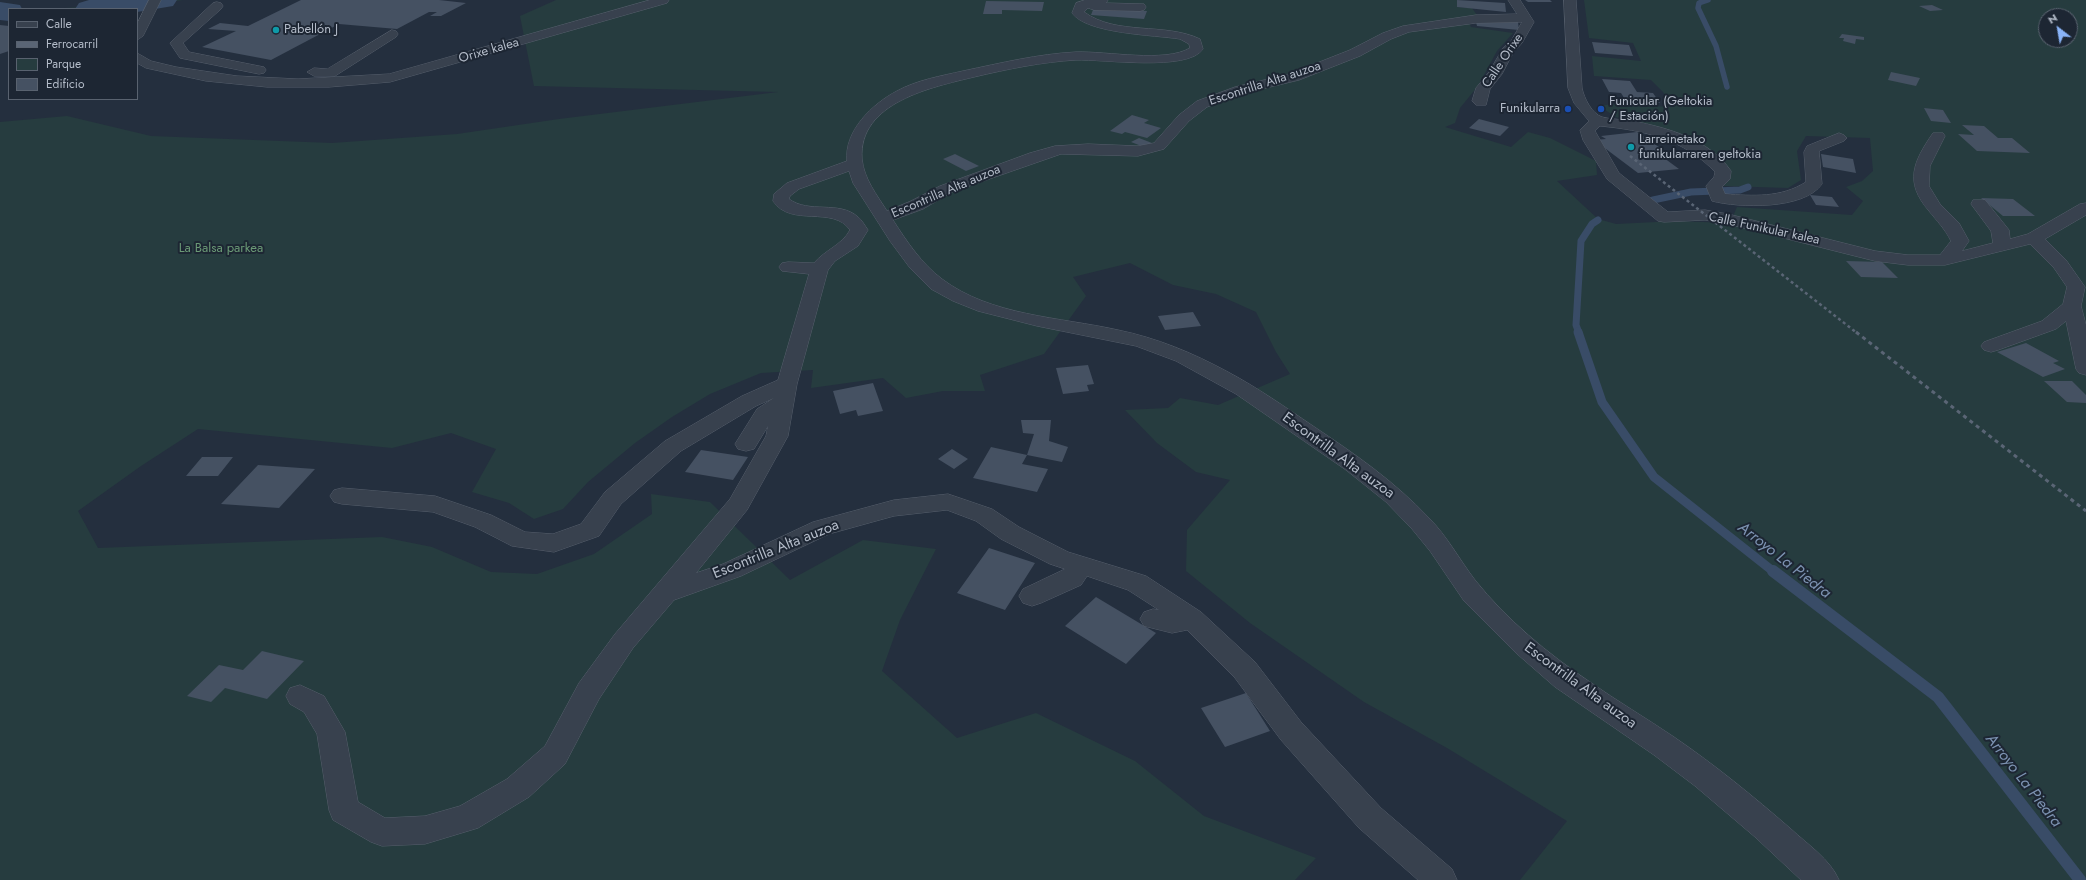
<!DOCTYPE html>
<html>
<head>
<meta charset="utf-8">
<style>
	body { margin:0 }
	#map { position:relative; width:2086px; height:880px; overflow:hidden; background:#242f3e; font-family:Jost,sans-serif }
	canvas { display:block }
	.legend { position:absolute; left:8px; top:8px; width:130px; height:92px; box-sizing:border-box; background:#1d2633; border:1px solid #59626f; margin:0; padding:5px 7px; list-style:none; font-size:12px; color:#b4bcc9 }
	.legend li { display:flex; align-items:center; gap:8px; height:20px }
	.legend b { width:20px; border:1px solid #59626f }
	.north { position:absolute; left:2038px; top:8px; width:40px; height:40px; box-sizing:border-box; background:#1d2633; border:1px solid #59626f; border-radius:50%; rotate:329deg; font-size:11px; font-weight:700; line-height:16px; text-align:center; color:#b4bcc9 }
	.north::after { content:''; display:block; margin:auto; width:14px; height:18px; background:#8ab4f8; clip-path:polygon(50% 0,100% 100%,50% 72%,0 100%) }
</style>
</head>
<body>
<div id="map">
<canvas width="2086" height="880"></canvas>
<ul class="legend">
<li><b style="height:5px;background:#38414e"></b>Calle</li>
<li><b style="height:5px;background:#5a6575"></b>Ferrocarril</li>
<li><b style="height:11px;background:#263c3f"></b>Parque</li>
<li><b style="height:11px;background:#455162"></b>Edificio</li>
</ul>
<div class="north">N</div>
</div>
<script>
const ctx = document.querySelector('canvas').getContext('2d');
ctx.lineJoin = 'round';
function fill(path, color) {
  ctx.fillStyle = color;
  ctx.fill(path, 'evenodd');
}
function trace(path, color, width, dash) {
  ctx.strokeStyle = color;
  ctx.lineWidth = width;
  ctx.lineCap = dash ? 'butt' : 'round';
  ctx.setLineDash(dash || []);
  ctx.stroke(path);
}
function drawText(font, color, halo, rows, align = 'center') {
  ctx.font = font + ' Jost,sans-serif';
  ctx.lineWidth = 4;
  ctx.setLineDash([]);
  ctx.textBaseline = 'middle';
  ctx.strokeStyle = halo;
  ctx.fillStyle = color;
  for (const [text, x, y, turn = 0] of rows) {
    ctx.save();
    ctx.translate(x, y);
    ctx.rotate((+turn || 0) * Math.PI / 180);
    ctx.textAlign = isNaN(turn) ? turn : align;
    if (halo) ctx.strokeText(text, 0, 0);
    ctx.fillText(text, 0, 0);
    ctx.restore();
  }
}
const green = new Path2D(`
	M134,0H183L117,9H48L97,6Z
	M556,0H1457V7L1472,8L1479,18H1467L1471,27L1513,33L1497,51L1478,86L1460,108L1455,123L1445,127L1511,147L1528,132L1550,138L1596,161L1597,175L1557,181L1598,219L1616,224L1676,221L1730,223L1737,207L1852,215L1863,201L1846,187L1862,181L1873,171L1870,138L1806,136L1797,151L1801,180L1788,188L1724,186L1721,163L1634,122L1616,117L1599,106L1612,104L1672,107L1663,92L1651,80L1594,76L1592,56L1641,61L1633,43L1589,38L1584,0H2086V880H1520L1567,821L1447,748L1364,702L1250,623L1186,571L1187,530L1230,480L1196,472L1157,443L1125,410L1168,408L1180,398L1218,405L1290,374L1276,352L1256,312L1216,294L1173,285L1130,263L1073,277L1086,296L1044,354L980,375L985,391H943L906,398L883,378L811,388L813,370L761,373L710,394L672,417L635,443L588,482L563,509L534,519L509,503L472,492L496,449L451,433L392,448L198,429L141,466L78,511L98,548L382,537L432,547L491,572L537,574L594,554L652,514L651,494L710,502L790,580L863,540L936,549L900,620L882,671L957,738L1036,713L1135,761L1204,816L1316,858L1295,880H0V122L67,116L151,136L332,143L457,134L559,119L778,92L534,86L520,16ZM2046,16H2070V40H2046Z`);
const streamFar3 = new Path2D(`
	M1708,0L1699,3L1698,8L1716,46L1727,87`);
const streamFar2 = new Path2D(`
	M1653,200L1691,192L1740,190L1748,187
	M1579,333L1576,325L1581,241L1592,224L1598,220`);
const streamFar1 = new Path2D(`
	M1578,332L1602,402L1654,477L1774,572`);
const stream = new Path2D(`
	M1773,571L1938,697L2080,880`);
const river = new Path2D(`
	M89,0H177L173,6L137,12V9H75L79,3Z
	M0,2L20,5L22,9H9V21L0,20Z`);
const building = new Path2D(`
	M301,0H439L466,3L441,16H430L437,12H429L397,29L339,24L271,60L202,47L236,31L208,29L220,23L248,26Z
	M1457,0L1505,3L1506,12L1457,7Z
	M1525,0H1550L1552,2H1528Z
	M986,1L1044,2L1042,11L1002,10V14H983Z
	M1932,5L1943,10L1930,11L1919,6Z
	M1094,7L1147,11L1144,19L1091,15Z
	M1493,20L1518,22L1519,30L1477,26L1476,22Z
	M0,25L9,26V51L0,54Z
	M1842,34L1864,37V40L1856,39L1855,44L1843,41L1844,38H1839Z
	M1592,42L1629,45L1633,56L1595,53Z
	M1891,72L1920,78L1916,86L1888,80Z
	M1602,79L1630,81L1637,92L1653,93L1660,103L1626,101L1621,93L1609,92Z
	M1924,108L1943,110L1951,123L1931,121Z
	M1132,115L1149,120L1144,123L1161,128L1147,138L1125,132L1122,134L1110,131Z
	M1479,119L1509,127L1500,136L1469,128Z
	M1962,125L1984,126L1998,138H2012L2030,153L1977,151L1958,134L1974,135Z
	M1637,132L1669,154L1660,155L1679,169L1638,173L1594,140L1606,139L1601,136Z
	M1139,138L1152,143L1144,147L1131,142Z
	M955,154L979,166L966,171L943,159Z
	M1821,154L1853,159L1856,173L1823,167Z
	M1810,195L1832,197L1839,207L1816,205Z
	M1981,198L2013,199L2035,216H2003Z
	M1846,261L1882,262L1898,278L1861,277Z
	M1193,312L1201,326L1165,330L1158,316Z
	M2026,343L2059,361L2053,363L2065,369L2043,377L1997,352Z
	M1088,365L1094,384L1087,385L1089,391L1063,394L1056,368Z
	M2044,381H2072L2086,395V403L2067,402Z
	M873,383L883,411L858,416L856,410L840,414L833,391Z
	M1021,420H1051L1049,441L1068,447L1062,462L1027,455L1034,434L1023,433Z
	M991,447L1027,455L1022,464L1048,469L1037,492L973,478Z
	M952,449L968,459L954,469L938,459Z
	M701,450L748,457L733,480L685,472Z
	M202,457H233L218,476H186Z
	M258,465L315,469L279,508L221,504Z
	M989,548L1035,563L1005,610L957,593Z
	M1096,597L1156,633L1126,664L1065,626Z
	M262,651L304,661L267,699L225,688L211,702L187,696L219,665L243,670Z
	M1246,693L1270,731L1225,747L1201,708Z`);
const minor = new Path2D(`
	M149,0H161L143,36L137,40V24Z
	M650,0H669L667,3L390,82L329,87H267L206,81L146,68L137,63V53L151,61L176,67L237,76L298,79L389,74Z
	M1085,0H1108L1106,3L1144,4L1146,7L1144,10L1140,11L1094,10L1088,8L1084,12C1117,36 1164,22 1200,39L1203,49C1188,72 1103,59 1076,60C1042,62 1008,69 974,77C933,87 858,102 862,159C864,179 877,195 887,211L911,201L940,186L1030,153L1055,146L1088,144L1138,146L1154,143L1179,115L1197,101L1235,87L1289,74L1350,50L1383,33L1403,26L1476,15L1517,14L1508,0H1520L1534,22L1522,43L1513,53L1502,74L1490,89L1486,105H1476L1472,101L1476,88L1489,72L1503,48L1511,41L1522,22L1476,23L1409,32L1391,39L1360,56L1299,80L1245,93L1207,107L1189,121L1164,149L1138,156L1061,154L952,192L923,209L893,220C907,242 922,264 942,279C991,316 1060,317 1118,330C1157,338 1193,353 1228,372C1258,388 1285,407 1313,426C1355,454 1394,481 1429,518C1447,536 1459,559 1475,580C1506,619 1548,654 1590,682C1617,701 1646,718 1674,737C1715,765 1753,796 1791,829C1807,844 1830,859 1839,880H1801L1755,837L1695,786L1654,755L1555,687L1516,653L1464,601L1430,551L1412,529L1386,502L1346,470L1236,394L1176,361L1136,346L1037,326L978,311L953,301L931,289L910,268L890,241L853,183L849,171L799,189L790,196L789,199C809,214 839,200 858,217C862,220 865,226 868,230L858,246L835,261L828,270L797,384L788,436L747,510L696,573L723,564L813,522L894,500L948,494L992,509L1019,527L1068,552L1146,576L1201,612L1255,662L1301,722L1381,808L1452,869L1457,880H1418L1359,828L1281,740L1235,678L1187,630L1172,633L1144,626L1140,619L1144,612L1153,609L1159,610L1128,590L1087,576L1081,585L1041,603L1032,606L1023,603L1019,596L1023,589L1065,569L1050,564L1001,539L976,521L947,510L894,516L829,534L741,576L674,600L633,648L599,699L565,764L529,797L478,828L425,844L382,846L371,842L333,820L329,810L317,734L304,712L290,704L286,696L290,688L300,685L324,696L345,732L358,802L385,818L425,816L460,806L507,779L545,746L579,683L615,634L730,499L766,436L768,426L754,449L746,451L738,449L735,444L757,409L774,398L756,406L681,451L621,504L599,536L554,552L512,546L475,527L433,512L342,504L334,502L330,496L334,490L342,488L435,496L491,515L525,532L553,534L581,524L605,492L665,441L742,396L778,380L809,274L782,271L779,267L782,263L788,262L814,263C825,250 842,245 850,230C833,205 791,228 773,201L774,194L787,183L847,161C844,131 872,104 897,91C917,80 941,76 963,71C1001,63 1038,54 1076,52C1107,51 1165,63 1190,48L1189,44L1180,39C1155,35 1087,34 1072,13L1076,3Z
	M1564,0H1576L1582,88C1584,98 1592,114 1602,117C1612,120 1623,119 1633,121C1668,128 1709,139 1731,171L1730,179L1722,187L1725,194C1753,196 1781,198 1806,182L1804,152L1807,146L1839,133L1844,135L1847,138L1844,141L1819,151L1822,184C1804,210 1739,208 1712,201L1706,186L1714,177L1715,172C1684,139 1643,130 1600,126L1595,131L1619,173L1668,212L1705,210L1728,214L1875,251L1908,255H1940L1951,241C1945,229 1937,221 1929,211C1904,182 1913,162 1933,133H1943L1945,136L1930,166L1929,186L1940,204L1959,223L1969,241L1962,251L1993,243L1991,231L1971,204L1973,200H1985L2009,230L2010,239L2028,234L2080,204L2086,203V215L2045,239L2066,260L2085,287L2081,306L2086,325V375L2079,373L2076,369L2066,321L2056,329L1998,350L1991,352L1984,350L1981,346L1984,342L2042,321L2063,304L2067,287L2054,268L2030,244L1945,265H1908L1875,261L1728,224L1705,220L1664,222L1658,221L1607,179L1583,140L1580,130L1589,121L1574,103L1568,88Z
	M217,2L221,3L223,6L221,9L183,43L189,52L264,67L266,70L264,73L259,74L180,58L170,43L213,3Z
	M392,30L396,31L398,34L396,37L335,76H314L307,72L314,68L327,69Z`);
const railFar1 = new Path2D(`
	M1630,156L1857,333`);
const rail = new Path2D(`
	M1856,332L2086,511`);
const markers = [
	[276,30,4,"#0f9aa8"],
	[1568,109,4,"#1a4fb4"],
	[1601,109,4,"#1a4fb4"],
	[1631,147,4,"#0f9aa8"]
];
const farPoinames = [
	["Pabellón J",284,30],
	["Funicular (Geltokia",1609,102],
	["/ Estación)",1609,117],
	["Funikularra",1560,109,"right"],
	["Larreinetako",1639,140],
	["funikularraren geltokia",1639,155]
];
const farStreetnames = [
	["Orixe kalea",489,51,-16],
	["Calle Orixe",1503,61,-56],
	["Escontrilla Alta auzoa",1265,84,-18],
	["Escontrilla Alta auzoa",946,192,-23],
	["Calle Funikular kalea",1764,229,12]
];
const farParknames = [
	["La Balsa parkea",221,249]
];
const streetNames = [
	["Escontrilla Alta auzoa",1338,456,36],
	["Escontrilla Alta auzoa",776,550,-22],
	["Escontrilla Alta auzoa",1580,686,36]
];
const waterNames = [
	["Arroyo La Piedra",1784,561,38],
	["Arroyo La Piedra",2023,781,52]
];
fill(green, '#263c3f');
trace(streamFar3, '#394c67', 5.5);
trace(streamFar2, '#394c67', 7);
trace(streamFar1, '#394c67', 9);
trace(stream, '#394c67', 12);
fill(river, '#394c67');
fill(building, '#455162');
trace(minor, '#565f6c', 1);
fill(minor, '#38414e');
trace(railFar1, '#5a6575', 2.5, [3, 3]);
trace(rail, '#5a6575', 3, [4, 4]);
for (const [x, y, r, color] of markers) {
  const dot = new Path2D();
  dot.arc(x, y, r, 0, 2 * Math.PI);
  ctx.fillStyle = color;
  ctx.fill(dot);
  trace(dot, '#1d2633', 1.5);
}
drawText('13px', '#b4bcc9', '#1d2633', farPoinames, 'left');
drawText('13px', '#b4bcc9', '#1d2633', farStreetnames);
drawText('13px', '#6b9a76', '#1d2633', farParknames);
drawText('15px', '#b4bcc9', '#1d2633', streetNames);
drawText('italic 16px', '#7c92b1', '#1d2633', waterNames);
</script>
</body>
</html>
